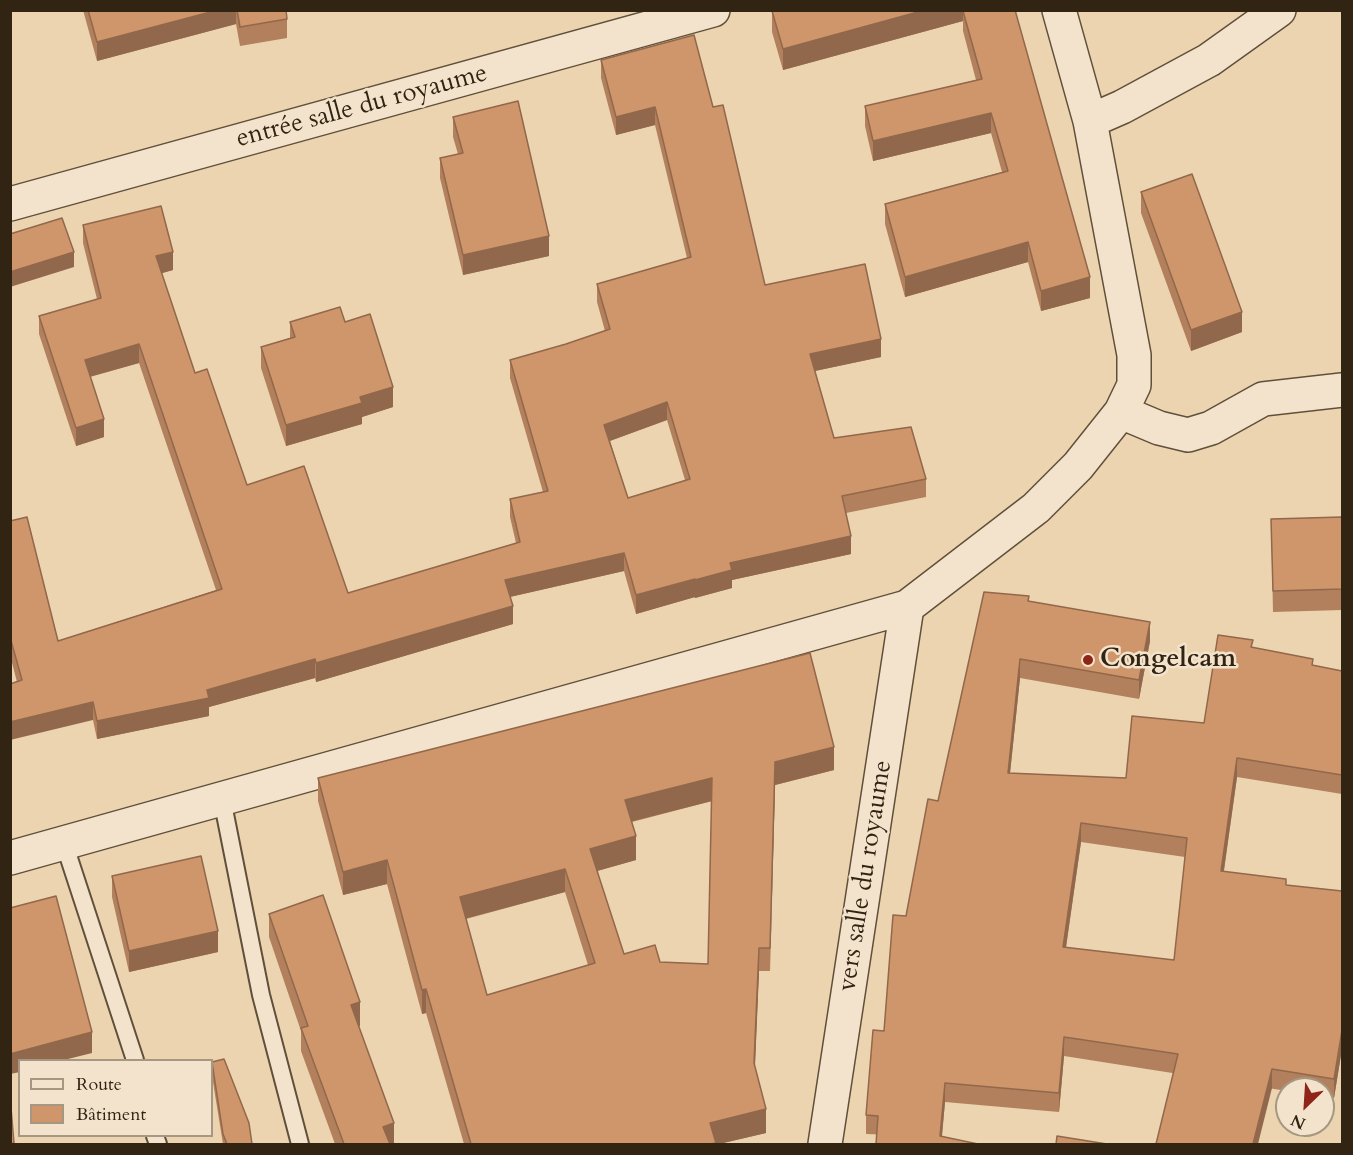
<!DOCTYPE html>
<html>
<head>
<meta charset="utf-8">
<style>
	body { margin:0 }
	#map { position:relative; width:1353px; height:1155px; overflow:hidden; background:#ecd4b1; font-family:Cardo,serif }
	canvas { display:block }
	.frame { position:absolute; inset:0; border:12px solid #312413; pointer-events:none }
	.legend { position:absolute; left:18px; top:1059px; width:195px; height:78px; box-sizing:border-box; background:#f3e3cc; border:2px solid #a59782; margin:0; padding:8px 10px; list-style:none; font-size:18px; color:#312413 }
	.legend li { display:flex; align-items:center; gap:12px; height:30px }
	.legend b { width:30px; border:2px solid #a59782 }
	.north { position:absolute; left:1275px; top:1077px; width:60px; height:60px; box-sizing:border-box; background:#f3e3cc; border:2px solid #a59782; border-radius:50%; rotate:205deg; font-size:16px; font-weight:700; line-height:24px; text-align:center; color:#312413 }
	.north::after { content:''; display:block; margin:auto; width:21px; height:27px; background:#8f2418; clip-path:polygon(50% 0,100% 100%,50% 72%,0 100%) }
</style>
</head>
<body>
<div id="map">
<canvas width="1353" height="1155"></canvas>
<div class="frame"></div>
<ul class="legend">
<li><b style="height:8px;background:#f3e3cc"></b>Route</li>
<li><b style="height:16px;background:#cf956b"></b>Bâtiment</li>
</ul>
<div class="north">N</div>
</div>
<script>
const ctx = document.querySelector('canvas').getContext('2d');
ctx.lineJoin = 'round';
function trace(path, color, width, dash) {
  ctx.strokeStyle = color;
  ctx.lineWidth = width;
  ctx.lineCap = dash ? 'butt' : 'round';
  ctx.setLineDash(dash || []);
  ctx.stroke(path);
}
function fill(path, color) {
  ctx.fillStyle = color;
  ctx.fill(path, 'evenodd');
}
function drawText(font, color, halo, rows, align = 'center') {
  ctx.font = font + ' Cardo,serif';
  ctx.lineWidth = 5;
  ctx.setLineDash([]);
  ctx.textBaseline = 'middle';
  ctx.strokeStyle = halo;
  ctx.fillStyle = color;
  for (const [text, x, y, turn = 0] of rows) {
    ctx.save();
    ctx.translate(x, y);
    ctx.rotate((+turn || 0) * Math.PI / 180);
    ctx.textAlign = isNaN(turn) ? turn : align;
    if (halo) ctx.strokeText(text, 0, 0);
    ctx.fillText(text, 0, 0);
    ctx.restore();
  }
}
const service = new Path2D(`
	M222,799L261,995L300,1144
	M64,843L135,1060
	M155,1136L158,1144`);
const minor = new Path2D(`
	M1090,121L1122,107L1209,60L1279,10
	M10,204L713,10
	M1121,412L1159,428L1188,435L1211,428L1263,399L1342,390
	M10,858L907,607L1036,508L1078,466L1121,412L1134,385V355L1090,121L1059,10
	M825,1144L907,607`);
const wall = new Path2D(`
	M83,10H286L287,19V38L240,46L236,24L97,61Z
	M1015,10L1090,298L1041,311L1028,262L905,297L885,224V204L1002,172L991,133L873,161L865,126V106L976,80L963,31V21L783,70L772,32V11Z
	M601,60L713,107L765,285L881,357L815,371L834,438L926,479V497L846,513L851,554L732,580V588L695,598V597L636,614L624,571L510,597L513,624L316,682L315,678L209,707V716L97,739L93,720L17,682L10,655V521L58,641L216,590L139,363L90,377L104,437L76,446L39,334V316L97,299L83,243V225L173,270L161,273L195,373L247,485L348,593L516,543L510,517V499L543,492L510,378V360L566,344L605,331L597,302V284L687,258L655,125L616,135L601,78ZM667,420L685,480L628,498L610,441Z
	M453,117L549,256L463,275L440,178V158L458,154L453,137Z
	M1141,192L1242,332L1191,351L1141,213Z
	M290,322L393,407L362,417V424L286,446L261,368V347L290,338Z
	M1342,517V610L1273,612L1271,519Z
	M1029,601L1150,641L1139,699L1020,678L1010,773L1126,778L1204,723L1253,648L1313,665L1342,671V794L1237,777L1224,871L1286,885L1342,891V1049L1334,1098L1323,1097V1089H1287V1091L1064,1056L1059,1112L945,1102L942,1137L866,1134V1115L884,1031L906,916L938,801ZM1081,842L1185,857L1174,960L1066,948Z
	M834,770L775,785L770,971H759L755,1067L766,1133L719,1144H464L426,1013L422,1014L387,884L343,895L318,801V778ZM712,801L708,964L660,962L624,954L597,871L636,860L632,822ZM565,892L588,965L487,995L466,919Z
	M112,876L218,952L129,972L112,897Z
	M269,914L360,1026H359L394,1144H335L301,1051V1031L269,937Z
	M212,1062L252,1144H223L212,1076Z`);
const shadedWall = new Path2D(`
	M218,10H236V24L97,61V42Z
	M925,10H966L963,11V21L783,70V49Z
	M655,107V125L616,135V117Z
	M991,113V133L873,161V141Z
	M549,236V256L463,275V255Z
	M1028,242V262L905,297V277Z
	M74,252V267L10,287V272Z
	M173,252V270L156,275V256Z
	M1090,277V298L1041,311V291Z
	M1242,312V332L1191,351V330Z
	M881,339V357L810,372V354Z
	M139,344V363L85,378V360Z
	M393,387V407L362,417V424L286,446V425L360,397Z
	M667,402V420L604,443V425Z
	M104,419V437L76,446V428Z
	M851,536V554L732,580V588L695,598V580L730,563Z
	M624,553V571L505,598V580Z
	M695,579V597L636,614V595Z
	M513,606V624L316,682V663Z
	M1150,622V641L1139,699V680Z
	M315,659V678L209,707V716L97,739V721Z
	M1020,659V678L1008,792V773Z
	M93,702V720L10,740V722Z
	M834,747V770L775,785L770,971L775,762Z
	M1237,758V777L1221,890V871Z
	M712,778V801L625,823V800Z
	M1081,823V842L1063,967V947Z
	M636,836V860L590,873V849Z
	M387,860V884L343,895V872Z
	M565,869V892L460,920V897Z
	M218,931V952L129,972V951Z
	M759,948V971L754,1087V1063Z
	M426,989V1013L422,1014V990Z
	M360,1002V1026L351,1029V1005Z
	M1342,1030V1049L1334,1098V1079Z
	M92,1032V1053L64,1060H20V1072L10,1074V1054Z
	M1064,1037V1056L1059,1112V1093Z
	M1272,1069V1088L1258,1144H1253Z
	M945,1083V1102L941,1144L940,1136Z
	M766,1109V1133L719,1144H710V1123Z
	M394,1123V1144H383V1127Z`);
const building = new Path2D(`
	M88,10H218L97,42Z
	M237,10H286L287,19L240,27Z
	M773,10H925L783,49L772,11Z
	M965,10H1015L1090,277L1041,291L1028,242L905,277L885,204L1008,171L991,113L873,141L865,106L982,79L963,11Z
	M694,35L713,107L723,105L765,285L865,264L881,339L810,354L834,438L911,427L926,479L842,496L851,536L730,563L732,570L695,580V579L636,595L624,553L505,580L513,606L316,663L315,659L207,690L209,698L97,721L93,702L10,722V684L22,680L10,637V521L27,517L58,641L222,589L139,344L85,360L104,419L76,428L39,316L101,298L83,225L161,206L173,252L156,256L195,373L207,369L247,485L304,466L348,593L520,542L510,499L548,491L510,360L566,344L610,329L597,284L691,257L655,107L616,117L601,60ZM667,402L690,479L628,498L604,425Z
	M518,101L549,236L463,255L440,158L463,153L453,117Z
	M1192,174L1242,312L1191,330L1141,192Z
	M62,218L74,252L10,272V234Z
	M340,307L345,322L370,314L393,387L360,397L362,403L286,425L261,347L295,337L290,322Z
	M1342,517V589L1273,591L1271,519Z
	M984,592L1029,596L1028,601L1150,622L1139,680L1020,659L1008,773L1126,778L1132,716L1204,723L1218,635L1253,640L1251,647L1313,659L1312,665L1342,671V775L1237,758L1221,871L1286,879V885L1342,891V1030L1334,1079L1272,1069L1253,1144H1156L1178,1054L1064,1037L1059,1093L945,1083L940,1136L978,1144H876L878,1116L866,1115L873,1030L884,1031L893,915L906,916L928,799L938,801ZM1081,823L1187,838L1174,960L1063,947Z
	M810,653L834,747L775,762L770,948H759L754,1063L766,1109L710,1123L716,1143L711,1144H471L426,989L422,990L387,860L343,872L318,778ZM712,778L708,964L660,962L655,945L624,954L590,849L636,836L625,800ZM565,869L595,963L487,995L460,897Z
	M201,856L218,931L129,951L112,876Z
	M323,895L360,1002L351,1005L394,1123L383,1127L390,1144H344L301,1028L308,1026L269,914Z
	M56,896L92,1032L10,1054V908Z
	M224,1059L249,1123L252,1144H227L223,1134L212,1062Z
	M10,1096L14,1143L10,1144Z
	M1057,1136L1107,1144H1056Z`);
const markers = [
	[1088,660,6,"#8f2418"]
];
const streetNames = [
	["entrée salle du royaume",362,107,-15],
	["vers salle du royaume",866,876,-81]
];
const poiNames = [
	["Congelcam",1100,660]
];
trace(service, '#60503a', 20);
trace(minor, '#60503a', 36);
trace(service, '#f3e3cc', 16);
trace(minor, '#f3e3cc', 33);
fill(wall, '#b2805c');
fill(shadedWall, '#91684b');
fill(building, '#cf956b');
trace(building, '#91684b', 1.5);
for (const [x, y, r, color] of markers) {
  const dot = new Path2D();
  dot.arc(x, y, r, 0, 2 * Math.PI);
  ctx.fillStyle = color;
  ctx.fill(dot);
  trace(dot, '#f3e3cc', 2);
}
drawText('26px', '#312413', '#f3e3cc', streetNames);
drawText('bold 26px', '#312413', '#f3e3cc', poiNames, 'left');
</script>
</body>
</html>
